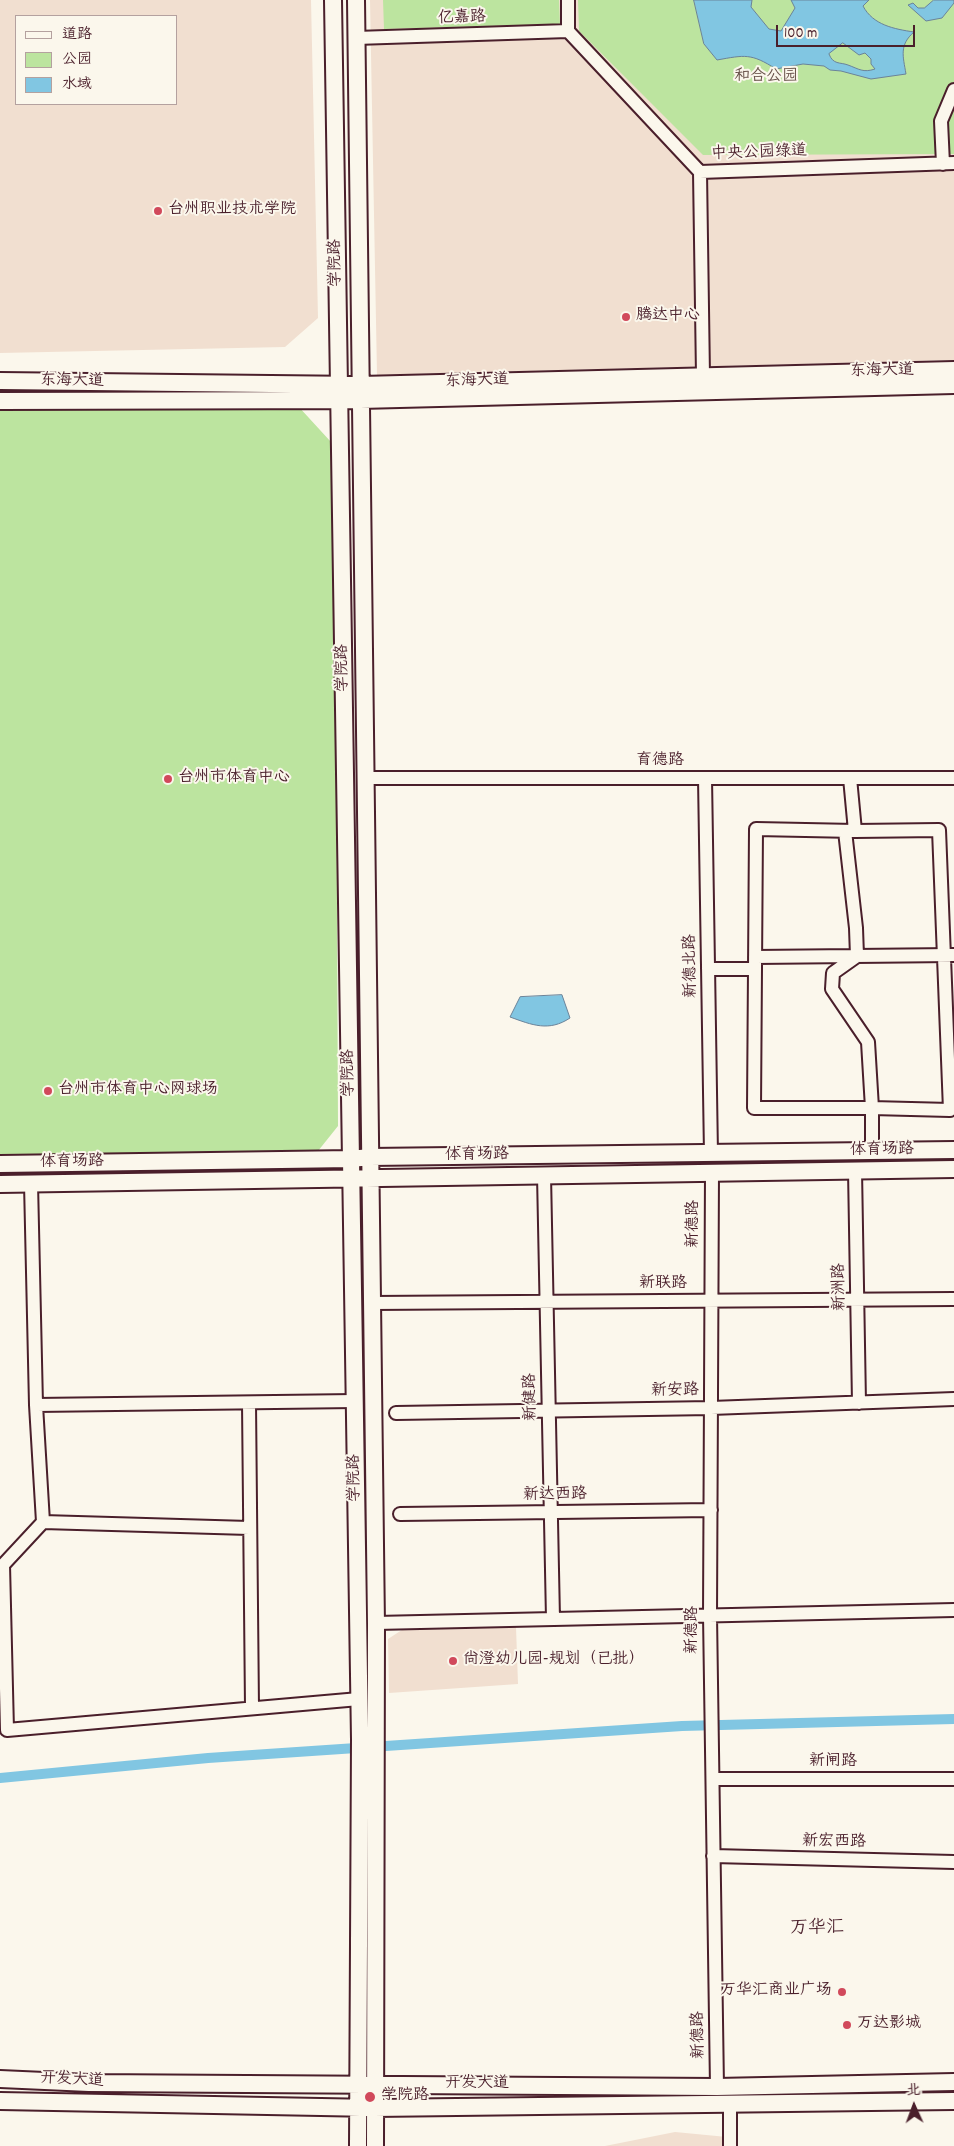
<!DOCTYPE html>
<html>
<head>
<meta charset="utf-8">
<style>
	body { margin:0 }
	#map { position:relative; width:954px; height:2146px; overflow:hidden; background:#fbf7ec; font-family:Dekko,"LXGW WenKai TC",sans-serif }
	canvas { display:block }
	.legend { position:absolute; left:15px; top:15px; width:162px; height:90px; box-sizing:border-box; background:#fbf7ec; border:1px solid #b4a19f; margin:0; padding:6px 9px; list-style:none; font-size:15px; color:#4a1f2b }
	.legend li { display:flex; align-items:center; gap:10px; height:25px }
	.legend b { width:25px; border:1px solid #b4a19f }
	.north { position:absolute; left:889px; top:2081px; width:50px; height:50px; -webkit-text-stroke:4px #fbf7ec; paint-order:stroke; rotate:358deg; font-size:14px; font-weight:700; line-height:20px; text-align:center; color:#4a1f2b }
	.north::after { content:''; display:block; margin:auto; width:18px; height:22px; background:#4a1f2b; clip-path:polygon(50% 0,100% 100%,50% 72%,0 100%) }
	.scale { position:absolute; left:776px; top:25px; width:139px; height:22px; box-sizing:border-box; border:2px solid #4a1f2b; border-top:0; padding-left:6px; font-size:15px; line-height:18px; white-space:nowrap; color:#4a1f2b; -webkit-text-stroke:4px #fbf7ec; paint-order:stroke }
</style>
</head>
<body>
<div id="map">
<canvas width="954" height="2146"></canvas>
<ul class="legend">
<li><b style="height:6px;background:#fbf7ec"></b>道路</li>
<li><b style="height:14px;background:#bce49f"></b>公园</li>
<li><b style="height:14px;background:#81c6e2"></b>水域</li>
</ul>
<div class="north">北</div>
<div class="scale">100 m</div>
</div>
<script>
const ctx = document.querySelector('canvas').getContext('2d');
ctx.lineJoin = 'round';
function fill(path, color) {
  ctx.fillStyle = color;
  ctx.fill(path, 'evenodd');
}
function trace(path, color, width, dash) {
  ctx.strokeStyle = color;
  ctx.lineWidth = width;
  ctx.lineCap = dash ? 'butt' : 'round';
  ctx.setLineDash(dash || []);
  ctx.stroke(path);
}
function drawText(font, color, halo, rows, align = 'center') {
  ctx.font = font + ' Dekko,"LXGW WenKai TC",sans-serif';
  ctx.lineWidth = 4;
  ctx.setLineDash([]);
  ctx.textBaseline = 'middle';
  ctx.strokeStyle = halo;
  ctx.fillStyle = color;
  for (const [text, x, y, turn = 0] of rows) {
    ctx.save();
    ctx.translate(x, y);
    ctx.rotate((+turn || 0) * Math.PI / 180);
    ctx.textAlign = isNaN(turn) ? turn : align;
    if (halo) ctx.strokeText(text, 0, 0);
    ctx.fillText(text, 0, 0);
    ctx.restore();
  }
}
const built = new Path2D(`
	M0,0H311L318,318L285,347L0,353ZM16,16H176V104H16Z
	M370,0H954V360L377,375Z
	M516,1627L518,1684L389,1693L388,1639L405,1628Z
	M675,2132L727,2137V2146H605Z`);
const green = new Path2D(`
	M383,0H559L560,24L384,29Z
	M578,0H954V154L703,155L579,31Z
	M298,406L331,442L336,703L338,1126L306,1166L0,1168V409Z`);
const water = new Path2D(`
	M694,0H752L751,7L769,29L781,31L795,8L791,0H869L863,6C873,25 894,29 914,32C899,45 903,56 906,74L871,79L841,71L830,70L824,66L803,64L776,69C751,53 745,55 717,60L704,44ZM843,43L859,55L865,53L871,59V64L875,69C863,73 859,69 848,65C840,62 833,65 829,54Z
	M934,0H954V3L942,18L926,21L908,5L913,3L918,8H924Z
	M562,995L570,1018C549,1032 532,1025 510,1017L520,997Z`);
const canal = new Path2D(`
	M0,1778L208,1758L682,1726L954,1719`);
const minor = new Path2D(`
	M568,0V31L700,172L954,163
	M356,38L568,31
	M943,164L941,121L954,90
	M700,172L703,376
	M365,778H954
	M705,778L711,1154
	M850,778L855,831L756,829L754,1108H872V1151
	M845,831L856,928L857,956L833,973L832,989L868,1042L872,1108L950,1110L939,830L855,831
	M755,957L954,955
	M708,969H755
	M855,1170L859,1403
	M712,1172L710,1615L717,2087
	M544,1175L553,1619
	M31,1183L36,1405L355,1401
	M372,1303L954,1299
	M249,1403L252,1708
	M36,1405L43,1522L3,1565L7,1730L359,1699
	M396,1413L711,1408L954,1399
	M400,1514L711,1510
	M43,1522L249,1528
	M376,1623L954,1610
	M713,1779H954
	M713,1856L954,1862
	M730,2106V2146`);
const major = new Path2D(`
	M333,0L360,1739L358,2146
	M356,0L376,1623L375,2146
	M0,381L361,385L954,370
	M0,401L360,400L954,385
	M0,1164L351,1159L370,1157L954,1150
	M0,1184L954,1169
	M0,2079L89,2083L717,2087L954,2082
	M0,2101L374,2108L954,2101`);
const markers = [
	[158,211,5,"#d1495b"],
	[626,317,5,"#d1495b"],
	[168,779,5,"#d1495b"],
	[48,1091,5,"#d1495b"],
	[453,1661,5,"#d1495b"],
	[842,1992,5,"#d1495b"],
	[847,2025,5,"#d1495b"],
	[370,2097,6,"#d1495b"]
];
const streetNames = [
	["亿嘉路",462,19,-2],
	["中央公园绿道",759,154,-2],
	["学院路",337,263,-91],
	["东海大道",882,372,-1],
	["东海大道",72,382,1],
	["东海大道",477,382,-2],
	["学院路",344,668,-91],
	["育德路",660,762],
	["新德北路",692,966,-91],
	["学院路",350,1073,-91],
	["体育场路",882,1151,-1],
	["体育场路",477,1156,-1],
	["体育场路",72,1163,-1],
	["新德路",695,1224,-90],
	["新联路",663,1285],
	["新洲路",841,1287,-91],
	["新安路",675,1392,-1],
	["新健路",532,1397,-91],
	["学院路",356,1478,-91],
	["新达西路",555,1496,-1],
	["新德路",694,1630,-90],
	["新闸路",833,1763],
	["新宏西路",834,1843,1],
	["新德路",700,2035,-91],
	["开发大道",72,2081,3],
	["开发大道",477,2085]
];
const parkNames = [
	["和合公园",766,78]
];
const poiNames = [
	["台州职业技术学院",168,211],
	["腾达中心",636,317],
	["台州市体育中心",178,779],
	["台州市体育中心网球场",58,1091],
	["尚澄幼儿园-规划（已批）",463,1661],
	["万华汇商业广场",832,1992,"right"],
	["万达影城",857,2025],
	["学院路",381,2097]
];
const neighbourhoodNames = [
	["万华汇",817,1930]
];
fill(built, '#f1dfd0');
fill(green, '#bce49f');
fill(water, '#81c6e2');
trace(water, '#6b8399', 1);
trace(canal, '#81c6e2', 10);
trace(minor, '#4a1f2b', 16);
trace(major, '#4a1f2b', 20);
trace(minor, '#fbf7ec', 12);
trace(major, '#fbf7ec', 16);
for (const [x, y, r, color] of markers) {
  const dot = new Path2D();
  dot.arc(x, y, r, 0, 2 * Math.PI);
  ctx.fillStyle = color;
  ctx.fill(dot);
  trace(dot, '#fbf7ec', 2);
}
drawText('16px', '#4a1f2b', '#fbf7ec', streetNames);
drawText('16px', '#665048', '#fbf7ec', parkNames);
drawText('16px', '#4a1f2b', '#fbf7ec', poiNames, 'left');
drawText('18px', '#4a1f2b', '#fbf7ec', neighbourhoodNames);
</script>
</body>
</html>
